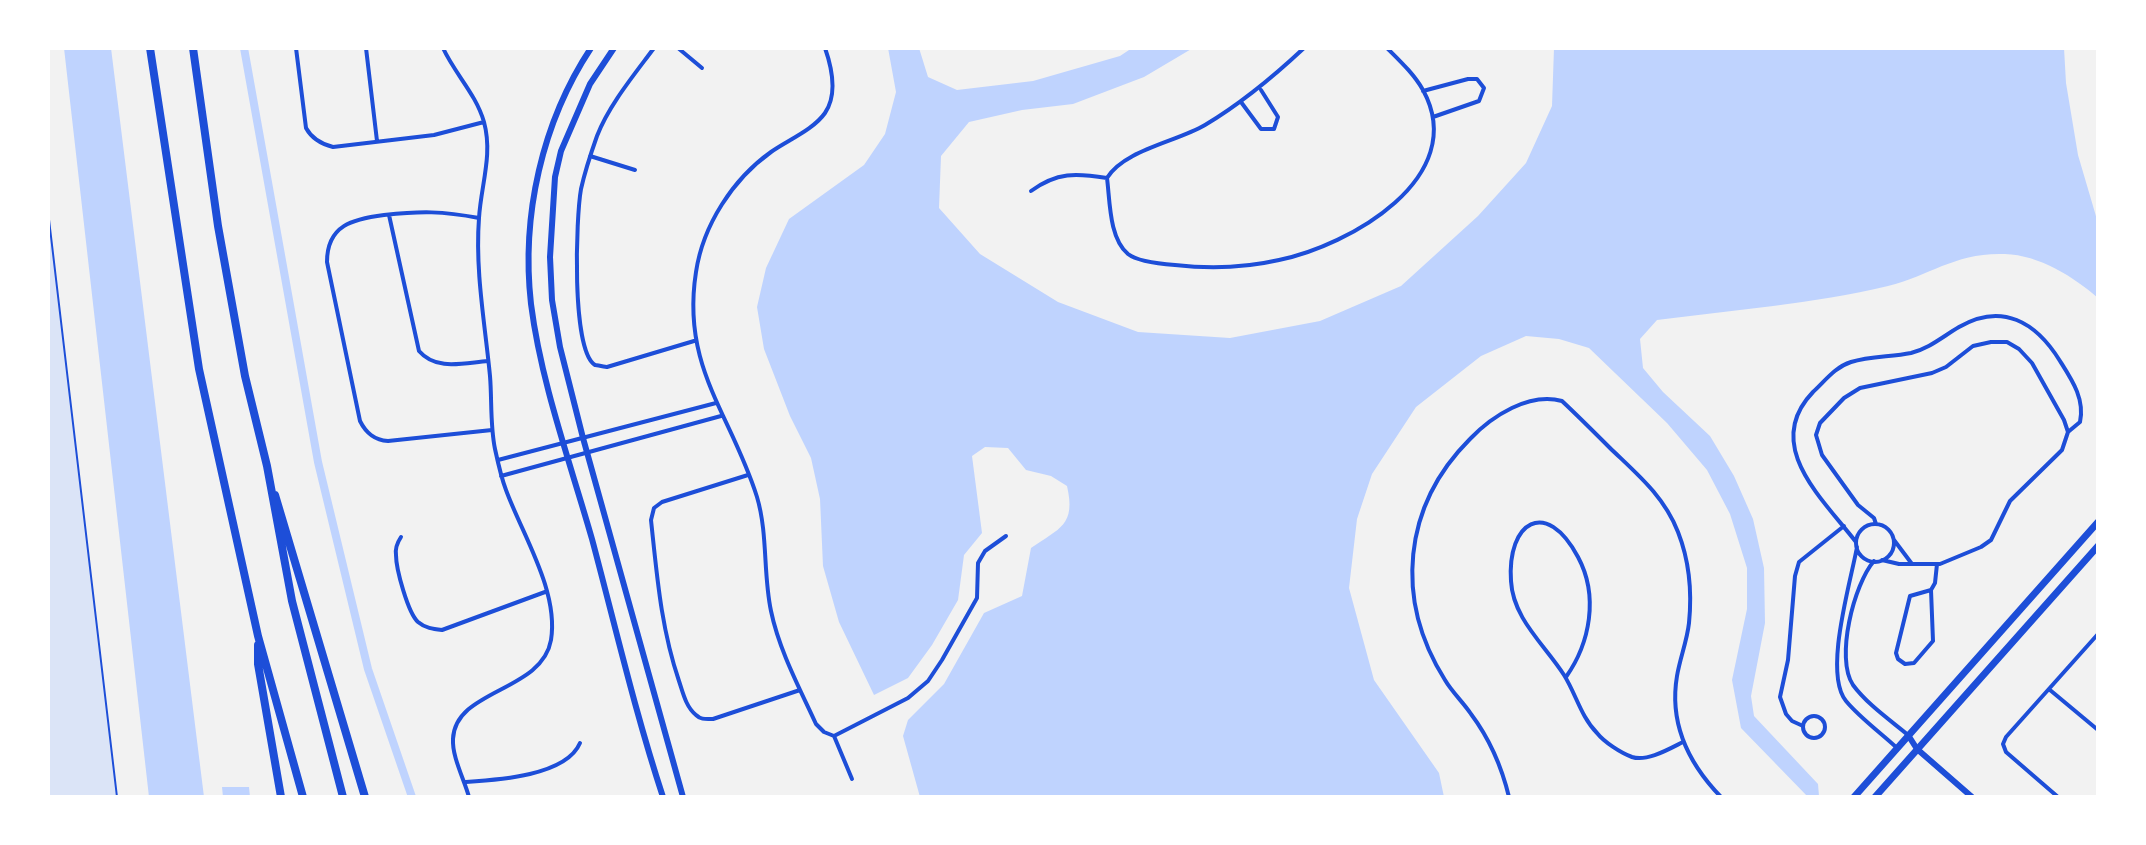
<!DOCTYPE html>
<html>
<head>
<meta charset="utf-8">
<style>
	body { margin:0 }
	#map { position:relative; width:2146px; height:845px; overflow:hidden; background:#f2f2f2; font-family:Karla,sans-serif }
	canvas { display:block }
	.frame { position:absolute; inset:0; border:50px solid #fff; pointer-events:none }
</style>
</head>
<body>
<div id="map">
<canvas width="2146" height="845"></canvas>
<div class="frame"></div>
</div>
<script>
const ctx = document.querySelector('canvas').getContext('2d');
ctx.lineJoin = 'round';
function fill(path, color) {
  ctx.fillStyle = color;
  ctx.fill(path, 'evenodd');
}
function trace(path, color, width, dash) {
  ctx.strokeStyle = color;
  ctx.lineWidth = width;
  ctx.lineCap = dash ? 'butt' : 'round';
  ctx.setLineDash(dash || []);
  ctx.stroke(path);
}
const green = new Path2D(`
	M48,211L117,797H48Z`);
const water = new Path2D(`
	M64,48H111L204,797H149Z
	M888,48H919L928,77L957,90L1033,81L1120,56L1132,48H1193L1144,77L1073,104L1022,110L969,122L941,156L939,208L980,254L1058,302L1138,332L1230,338L1320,321L1401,286L1478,216L1526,163L1552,106L1554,48H2064L2066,83L2078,155L2098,223V298C2074,277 2039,255 2005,254C1956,252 1931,275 1888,286C1813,304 1734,310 1657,320L1640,339L1643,368L1663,392L1710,436L1734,476L1753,519L1764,568L1765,623L1751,696L1754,716L1818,784L1819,796L1808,797L1741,728L1732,680L1747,609V568L1730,514L1707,470L1667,423L1589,348L1559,339L1526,336L1481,356L1416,407L1372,474L1357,519L1349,588L1374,680L1439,773L1444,797H920L903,736L908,720L944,684L984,613L1022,596L1031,548C1060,528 1076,525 1067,486L1051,476L1026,470L1008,448L985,447L972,456L982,533L964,555L958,600L932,645L908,678L874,695L839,622L823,566L820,499L811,458L790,416L764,349L757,307L766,268L789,219L864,165L885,134L896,92Z
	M222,787H249L250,797H223Z`);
const canal = new Path2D(`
	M244,48L318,462L368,669L412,797`);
const service = new Path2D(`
	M48,211L117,797`);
const minor = new Path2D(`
	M296,48L306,128C312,139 321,144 333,147L434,135L484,122
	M366,48L377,141
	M443,48C455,74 476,94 484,122C493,155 481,185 479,218C475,271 485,324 490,376C492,400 490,425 495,449C498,463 501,477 506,490C522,534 559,591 551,640C542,692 455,689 453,739C452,757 464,779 469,797
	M654,48C634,75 609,105 597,136C591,153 585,171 581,189C576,217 571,350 595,365C596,365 606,367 607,367L694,341
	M678,48L702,68
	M825,48C832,68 838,94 825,113C813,130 788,140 771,152C733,179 703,225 696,272C681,367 731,414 757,497C768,534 763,574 771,611C779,650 800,689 816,724L824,732L834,736L852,779
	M1423,91L1468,79H1477L1484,88L1479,101L1433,117
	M1241,102L1261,129H1274L1278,117L1261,90
	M590,156L635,170
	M1107,178C1110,201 1109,238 1128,254C1138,262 1162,264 1175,265C1210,269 1244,268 1279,260C1348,246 1471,178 1423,90C1414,74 1400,61 1387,48
	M1031,191C1057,172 1076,173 1107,178C1124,150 1176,142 1205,125C1242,103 1273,77 1304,48
	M389,215L419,351C436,371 463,363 488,361
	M479,218C442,211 421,211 384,215C353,219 327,225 327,262L360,421C366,433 374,440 388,441L492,430
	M498,460L716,403
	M748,475L662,502L654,508L651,520C657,576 661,628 679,681C683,693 686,707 696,715C701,720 706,719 713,719L800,690
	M501,476L721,416
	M1876,524L1874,518L1858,505L1822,455L1816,435L1820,423L1844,398L1860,388L1932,373L1946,367L1973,346L1991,342H2007L2019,349L2032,363L2064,420L2068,432L2062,450L2010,501L1991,540L1981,547L1940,564H1899L1882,560
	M1856 543a19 19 0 1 1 38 0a19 19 0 1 1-38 0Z
	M401,537C397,543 395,548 396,555C396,569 408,613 418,622C425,628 433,629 442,630L545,592
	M1894,540L1912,564
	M1856,542C1822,498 1762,445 1813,392C1825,381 1835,367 1851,362C1870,356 1891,357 1911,353C1930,348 1942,337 1959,327C2002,302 2036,322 2060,361C2072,380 2085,399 2080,422L2068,432
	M1857,547C1851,581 1823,673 1846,701C1860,718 1881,733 1897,748
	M1874,561C1854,584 1835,658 1853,685C1867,704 1890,720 1908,735
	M1931,590L1933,641L1914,663L1905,664L1898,659L1896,653L1910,596L1931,590L1935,583L1937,564
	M1566,677C1590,643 1599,596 1578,557C1546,497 1507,522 1511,581C1513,619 1545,645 1564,675C1576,694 1581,717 1597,733C1604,742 1621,753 1632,757C1647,762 1669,749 1683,742
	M2050,690L2098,730
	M1803 727a11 11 0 1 1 22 0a11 11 0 1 1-22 0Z
	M1803,726L1792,721L1786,714L1780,697L1788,660L1795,576L1799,562L1844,526
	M834,736L908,698L928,681L942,660L977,598L978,563L985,551L1006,536
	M465,782C497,780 566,776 580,743
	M1509,797C1502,768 1489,738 1471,714C1463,702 1452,692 1445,680C1394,599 1403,506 1470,439C1492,416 1529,392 1562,401C1578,416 1594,432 1610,448C1637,474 1664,496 1678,532C1689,560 1692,593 1689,623C1687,641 1680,658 1677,676C1669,723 1689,764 1721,797
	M2058,797L2006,752L2003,744L2006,737L2098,634`);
const tertiary = new Path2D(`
	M591,48C542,122 521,216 531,304C541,383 570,462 592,539C615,625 635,712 663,797
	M614,48L590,84L561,151L555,177L550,257L552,300L560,347L583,438L683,797
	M1908,735L1917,749L1972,797`);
const primary = new Path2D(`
	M1854,797L2098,522
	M1875,797L2098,546`);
const motorway = new Path2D(`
	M150,48L199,369L258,636L303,797
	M193,48L218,226L245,376L267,466L292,601L343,797
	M275,495L365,797
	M258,645V664L281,797`);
fill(green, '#dbe4f7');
fill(water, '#bfd3fe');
trace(canal, '#bfd3fe', 8);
trace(service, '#1d4ed8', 2);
trace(minor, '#1d4ed8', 4);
trace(tertiary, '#1d4ed8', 6);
trace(primary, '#1d4ed8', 7);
trace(motorway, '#1d4ed8', 8);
</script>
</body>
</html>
